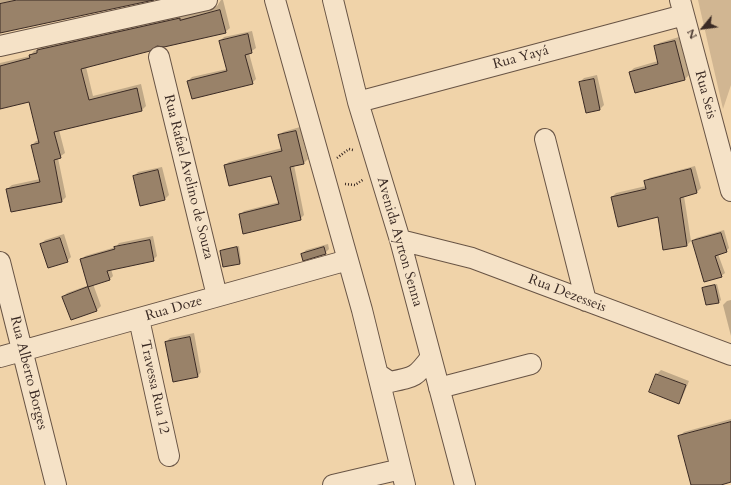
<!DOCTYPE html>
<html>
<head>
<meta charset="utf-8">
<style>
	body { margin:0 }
	#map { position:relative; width:731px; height:485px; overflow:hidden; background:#f0d3a9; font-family:Cardo,serif }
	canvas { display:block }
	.north { position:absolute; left:683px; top:8px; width:40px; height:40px; -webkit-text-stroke:3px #f5e2c7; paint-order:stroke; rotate:241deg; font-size:11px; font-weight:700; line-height:16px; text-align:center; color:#3a2a24 }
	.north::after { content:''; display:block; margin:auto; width:14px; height:18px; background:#3a2a24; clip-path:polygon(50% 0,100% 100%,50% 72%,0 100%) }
</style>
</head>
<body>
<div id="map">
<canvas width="731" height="485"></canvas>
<div class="north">N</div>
</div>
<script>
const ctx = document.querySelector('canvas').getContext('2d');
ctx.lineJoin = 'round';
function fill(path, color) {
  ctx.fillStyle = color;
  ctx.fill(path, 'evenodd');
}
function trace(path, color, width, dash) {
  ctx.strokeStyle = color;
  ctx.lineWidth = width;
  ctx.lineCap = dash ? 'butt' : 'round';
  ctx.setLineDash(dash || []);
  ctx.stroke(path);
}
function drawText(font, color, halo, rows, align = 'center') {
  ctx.font = font + ' Cardo,serif';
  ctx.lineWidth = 3;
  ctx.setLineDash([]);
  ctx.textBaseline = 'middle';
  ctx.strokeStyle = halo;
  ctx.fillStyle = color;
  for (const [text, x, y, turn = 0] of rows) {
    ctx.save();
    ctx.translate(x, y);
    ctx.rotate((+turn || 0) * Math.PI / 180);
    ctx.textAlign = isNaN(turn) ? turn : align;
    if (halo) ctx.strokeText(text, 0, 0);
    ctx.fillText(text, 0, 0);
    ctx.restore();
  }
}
const green = new Path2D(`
	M698,0H731V85L723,109Z`);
const shadow = new Path2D(`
	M0,0H149L0,32Z
	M221,0H223L230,28L225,32L156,45L86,67L93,96L141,84L146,106L142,110L59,130L65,153L58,158L66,197L62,201L7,189L12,185L40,179L32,145L36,141L40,140L30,101L0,108V63L30,56L34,51L38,50L42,46L215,7L217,6Z
	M252,31L256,48L249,53L256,79L252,83L188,81L192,77L227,69L220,41L224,37Z
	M679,37L689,75L685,79L636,92L630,72L634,68L658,61L655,47L659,43Z
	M597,75L604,105L600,109L586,112L580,82L584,78Z
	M300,127L308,159L304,163L294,165L304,215L300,219L240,215L244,211L279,202L272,175L225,165L229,162L282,148L279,136L283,132Z
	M695,166L701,188L697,192L684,196L691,241L687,245L664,248L659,216L612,197L616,193L646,186L645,182L649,178Z
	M162,167L169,195L165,199L134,176L138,172Z
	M724,230L729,248L726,251L718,254L725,273L721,276L693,241L696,238Z
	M64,234L71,257L67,261L41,244L45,240Z
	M153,236L157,256L153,260L111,269L113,276L109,280L93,284L101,306L97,310L72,319L63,297L67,293L89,285L82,260L85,256L116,247L119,243Z
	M328,244L329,249L325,253L302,254L306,250Z
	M239,246L241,262L240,263L221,251L223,249Z
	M717,284L721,300L719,302L707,304L703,288L705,286Z
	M731,300V336L723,305L727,301Z
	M194,333L201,372L198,376L166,342L170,338Z
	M661,370L689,381L682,398L679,402L651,392L657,374Z
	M731,419V481L714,485H692L680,436L684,432Z`);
const building = new Path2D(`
	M17,0H154L0,33V4Z
	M220,10L226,33L164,47L157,46L150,51L81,69L89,100L137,88L142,111L54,132L61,158L54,160L62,202L11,212L6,189L40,182L31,145L39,143L29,102L0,109V66L30,58L29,55L37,53V50L180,18V20Z
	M248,34L252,53L245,55L253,84L192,99L187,81L227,71L219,41Z
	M675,41L685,80L635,93L629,72L658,64L654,46Z
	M594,79L600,110L586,113L579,82Z
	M296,131L304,164L290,167L301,220L243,234L239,214L279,204L271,176L229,186L224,165L282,151L278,135Z
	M691,169L697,193L680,198L687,246L663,250L658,217L618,227L611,197L646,189L644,181Z
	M158,170L165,200L140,206L133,176Z
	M721,233L727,252L715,256L722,277L704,282L692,241Z
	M60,238L68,262L48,268L40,244Z
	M150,240L154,261L107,271L110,280L88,287L80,259L115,249L114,247Z
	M237,247L240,264L223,267L220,251Z
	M324,247L326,254L303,261L301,254Z
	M715,285L719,303L706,305L702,288Z
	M88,287L97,311L71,320L62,297Z
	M190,337L198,377L173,382L165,342Z
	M656,374L686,385L679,404L649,392Z
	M731,422V482L721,485H691L678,436Z`);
const path = new Path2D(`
	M337,158L349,149L353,150
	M345,184L355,185L364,179`);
const minor = new Path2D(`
	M275,0L362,310L405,485
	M333,0L358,102L400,240L465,485
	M680,0L731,191
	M0,46L207,0
	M159,57L217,296
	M358,102L684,15
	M545,139L586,301
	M400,240L472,258L731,355
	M0,262L56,485
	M139,319L169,456
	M0,357L348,260
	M378,374L390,382C415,377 416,377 431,357
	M439,388L531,364
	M333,485L401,469`);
const streetNames = [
	["Rua Yayá",521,58,-15],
	["Rua Seis",705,95,75],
	["Rua Rafael Avelino de Souza",188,177,76],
	["Avenida Ayrton Senna",399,242,74],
	["Rua Dezesseis",567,294,21],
	["Rua Doze",174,309,-16],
	["Rua Alberto Borges",28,373,76],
	["Travessa Rua 12",154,387,78]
];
fill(green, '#d1b692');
fill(shadow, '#0003');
fill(building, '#998269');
trace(building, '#3a2a24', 1);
trace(minor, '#685445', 22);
trace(path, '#3a2a24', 2.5, [1, 2]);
trace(minor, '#f5e2c7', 20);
drawText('14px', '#3a2a24', '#f5e2c7', streetNames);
</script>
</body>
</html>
